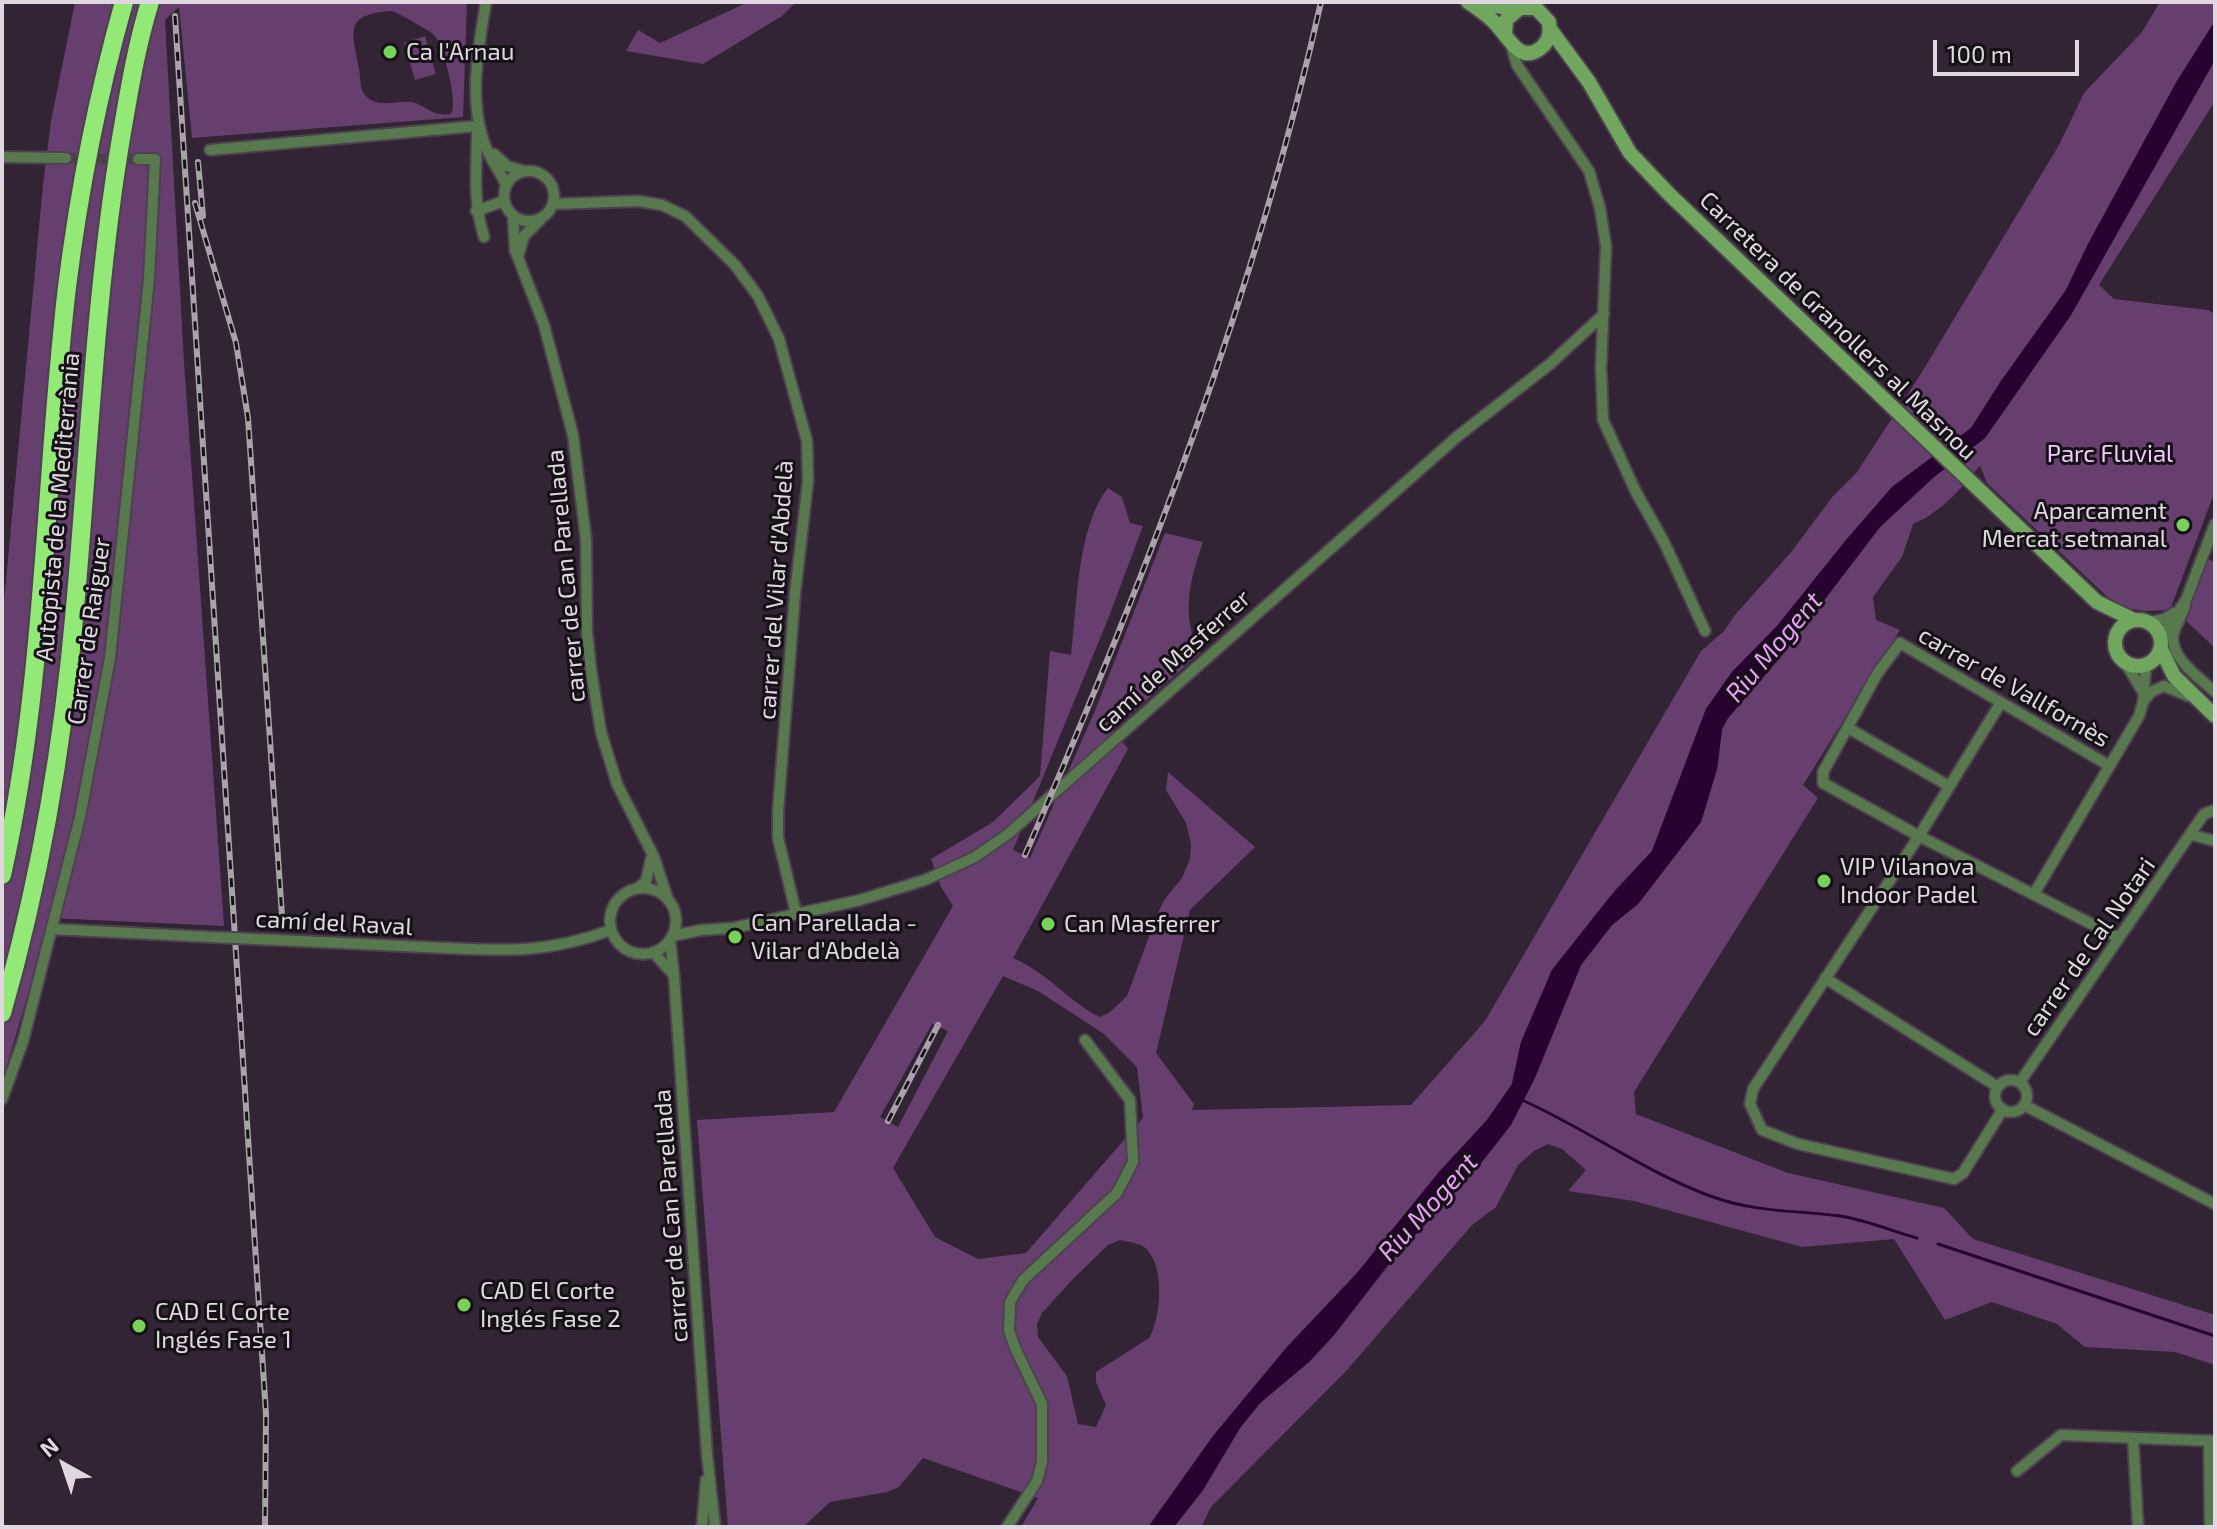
<!DOCTYPE html>
<html>
<head>
<meta charset="utf-8">
<style>
	body { margin:0 }
	#map { position:relative; width:2217px; height:1529px; overflow:hidden; background:#322434; font-family:"Exo 2",sans-serif }
	canvas { display:block }
	.frame { position:absolute; inset:0; border:4px solid #e0d7e1; pointer-events:none }
	.north { position:absolute; left:24px; top:1425px; width:80px; height:80px; -webkit-text-stroke:6px #161017; paint-order:stroke; rotate:320deg; font-size:22px; font-weight:700; line-height:32px; text-align:center; color:#e0d7e1 }
	.north::after { content:''; display:block; margin:auto; width:28px; height:36px; background:#e0d7e1; clip-path:polygon(50% 0,100% 100%,50% 72%,0 100%) }
	.scale { position:absolute; left:1933px; top:40px; width:146px; height:36px; box-sizing:border-box; border:4px solid #e0d7e1; border-top:0; padding-left:10px; font-size:24px; line-height:28px; white-space:nowrap; color:#e0d7e1; -webkit-text-stroke:6px #161017; paint-order:stroke }
</style>
</head>
<body>
<div id="map">
<canvas width="2217" height="1529"></canvas>
<div class="frame"></div>
<div class="north">N</div>
<div class="scale">100 m</div>
</div>
<script>
const ctx = document.querySelector('canvas').getContext('2d');
ctx.lineJoin = 'round';
function fill(path, color) {
  ctx.fillStyle = color;
  ctx.fill(path, 'evenodd');
}
function trace(path, color, width, dash) {
  ctx.strokeStyle = color;
  ctx.lineWidth = width;
  ctx.lineCap = dash ? 'butt' : 'round';
  ctx.setLineDash(dash || []);
  ctx.stroke(path);
}
function drawText(font, color, halo, rows, align = 'center') {
  ctx.font = font + ' "Exo 2",sans-serif';
  ctx.lineWidth = 6;
  ctx.setLineDash([]);
  ctx.textBaseline = 'middle';
  ctx.strokeStyle = halo;
  ctx.fillStyle = color;
  for (const [text, x, y, turn = 0] of rows) {
    ctx.save();
    ctx.translate(x, y);
    ctx.rotate((+turn || 0) * Math.PI / 180);
    ctx.textAlign = isNaN(turn) ? turn : align;
    if (halo) ctx.strokeText(text, 0, 0);
    ctx.fillText(text, 0, 0);
    ctx.restore();
  }
}
const green = new Path2D(`
	M75,2H467L463,117L192,138L179,7L165,20L184,362L224,926L50,918L2,1083V623L43,185L51,121ZM392,11C398,13 431,31 435,36C444,48 458,102 451,114C430,117 427,105 411,102C397,100 381,108 368,98C359,91 361,79 359,69C353,32 342,14 392,11Z
	M748,2H796L782,16L703,64L626,51L638,30L660,43Z
	M2160,2H2215V21L2177,81L2088,244L2066,290L2001,381L1971,428L1892,487L1846,540L1777,626L1732,672L1706,709L1652,851L1616,889L1552,970L1521,1042L1512,1084L1487,1120L1439,1172L1357,1273L1287,1347L1213,1436L1151,1524L1148,1527H1021L1038,1498L923,1458L899,1487L887,1492L830,1502L803,1527H728L697,1120L834,1112L953,906L941,887L931,859L993,822L1040,776L1050,651L1071,655C1077,606 1077,526 1108,488L1122,497L1130,523L1143,526L1108,619L1013,850L1030,858L1094,713L1165,533L1203,542C1190,579 1180,617 1200,653L1113,730L1128,749L1013,958C1049,974 1066,999 1099,1017L1109,1013L1127,996L1157,915L1164,900L1182,878L1190,859L1191,844L1186,823L1166,790L1168,772L1255,847L1190,910L1156,1053L1194,1104L1192,1110L1411,1105L1485,1021L1701,651L1724,631L1735,615L1792,551L1833,496L1857,472L1922,372L2059,145L2084,93L2142,32ZM1003,976L1038,991L1104,1034L1137,1067L1143,1118L1026,1253L978,1259L935,1237L893,1168ZM932,1024L948,1031L898,1127L880,1117ZM1120,1240C1130,1242 1143,1243 1149,1252C1164,1270 1161,1318 1149,1338L1096,1372V1382L1106,1405L1096,1427L1078,1424L1067,1376L1038,1337L1037,1324L1042,1313L1072,1280L1108,1245Z
	M425,36L436,74L415,80L404,43Z
	M2215,60V101L2099,285L2114,299L2208,310L2215,314V491L2170,610L2145,611L2118,607L1987,483L1980,466C1960,489 1942,512 1913,524L1902,557L1873,597L1876,620L1900,630L1803,785L1818,798L1634,1092L1636,1114L1788,1173L1944,1208L1973,1239L2215,1315V1365L2175,1352L2085,1347L2057,1324L1992,1302L1945,1320L1894,1239L1802,1247L1634,1201L1568,1191L1586,1170L1562,1149L1548,1144L1534,1151L1518,1165L1496,1207L1472,1225L1348,1369L1211,1507L1201,1527H1174L1203,1490L1240,1428L1260,1403L1309,1362L1334,1335L1532,1083L1581,965L1612,925L1638,904L1701,822L1717,769L1722,729L1728,718L1783,654L1880,527L1934,477L1985,438L2071,315Z
	M2205,558L2215,562V648L2182,617Z`);
const water = new Path2D(`
	M2215,21V60L2071,315L1985,438L1934,477L1880,527L1783,654L1728,718L1722,729L1717,769L1701,822L1638,904L1612,925L1581,965L1535,1078L1511,1125L1478,1167L1386,1267L1334,1335L1309,1362L1260,1403L1240,1428L1203,1490L1174,1527H1148L1213,1436L1287,1347L1357,1273L1439,1172L1487,1120L1512,1084L1521,1042L1552,970L1609,898L1652,851L1706,709L1732,672L1777,626L1846,540L1892,487L1971,428L2001,381L2066,290L2088,244L2177,81Z`);
const stream = new Path2D(`
	M1522,1100C1587,1129 1646,1173 1713,1197C1758,1213 1796,1210 1840,1216C1866,1220 1892,1231 1917,1238
	M1938,1244L2215,1336`);
const streetTunnel = new Path2D(`
	M66,158L138,159`);
const street = new Path2D(`
	M486,2C478,49 467,106 488,152C493,163 501,173 506,185
	M1511,45L1517,65L1589,171L1600,208L1606,246L1601,368L1603,420L1636,492L1664,542L1705,631
	M477,129C477,169 472,198 484,237
	M210,150L477,126
	M494,154L507,166L524,171
	M2,157L66,158
	M504 196a25 25 0 1 1 50 0a25 25 0 1 1-50 0Z
	M553,204L638,201L662,205L685,216L735,265L758,296L779,339L807,441L808,481L795,594L778,811V838L796,913
	M476,211L504,201
	M513,216L515,250L544,325L573,435L586,539L587,632L591,670L601,732L617,784L654,857L668,900
	M519,253L524,236L540,220
	M2185,605C2182,616 2175,626 2173,636C2171,659 2200,678 2215,692
	M2149,622L2164,619L2174,613
	M2161,637L2186,600L2215,524
	M2126,664L2141,689
	M2143,702L2151,692L2164,686L2188,696
	M2000,704L1919,836L1753,1089L1750,1104L1762,1130L1798,1144L1954,1179L1963,1173L2003,1109
	M1848,728L1949,786
	M2108,765L1900,643L1877,674L1823,772V783L1919,836L2117,937
	M2192,835L2215,841
	M638,888L646,881L651,859
	M610 921a33 33 0 1 1 66 0a33 33 0 1 1-66 0Z
	M2034,894L2139,716L2143,702L2146,666
	M52,929L211,937
	M672,936L701,930L733,928L860,900L925,880L975,857L1008,834L1458,436L1550,364L1604,314
	M278,940C327,942 376,945 424,947C496,950 541,956 611,930
	M670,940L674,976L707,1454L715,1527
	M653,952L673,974
	M1825,978L1998,1087
	M1995 1096a16 16 0 1 1 32 0a16 16 0 1 1-32 0Z
	M2020,1082L2204,814L2215,810
	M2,1099L23,1041L80,817L110,658L149,279L155,159H138
	M2024,1105L2215,1204
	M2133,1438L2138,1527
	M2209,1441L2210,1527
	M2017,1471L2061,1435L2215,1441
	M702,1527L706,1480
	M1007,1527L1037,1481L1042,1462V1404L1016,1350L1009,1331L1010,1302L1023,1280L1117,1193L1133,1162L1130,1100L1085,1040`);
const secondary = new Path2D(`
	M1468,2C1477,8 1486,14 1494,22C1507,34 1520,68 1543,46C1550,39 1550,31 1549,22L1536,8H1520L1506,20L1505,35
	M1474,3L1517,9
	M1550,29L1589,82L1630,153L1670,195L2097,602L2134,620
	M2115 643a23 23 0 1 1 46 0a23 23 0 1 1-46 0Z
	M2161,649L2174,676L2215,716`);
const highway = new Path2D(`
	M2,875C46,681 44,483 67,287C79,191 98,94 124,2
	M2,1013C40,881 63,745 75,608C89,451 95,294 121,138C129,92 136,47 150,2`);
const rail = new Path2D(`
	M175,16L266,1414L265,1527
	M198,162L203,216
	M195,203L236,343L248,418L282,916
	M1025,855C1145,580 1255,296 1321,2
	M888,1121L938,1025`);
const streetBridge = new Path2D(`
	M211,937L278,940`);
const markers = [
	[390,52,8,"#78d158"],
	[2183,525,8,"#78d158"],
	[1824,881,8,"#78d158"],
	[1048,924,8,"#78d158"],
	[735,937,8,"#78d158"],
	[464,1305,8,"#78d158"],
	[139,1326,8,"#78d158"]
];
const poiNames = [
	["Ca l'Arnau",406,52],
	["Aparcament",2167,511,"right"],
	["Mercat setmanal",2167,539,"right"],
	["VIP Vilanova",1840,867],
	["Indoor Padel",1840,895],
	["Can Parellada -",751,923],
	["Vilar d'Abdelà",751,951],
	["Can Masferrer",1064,924],
	["CAD El Corte",480,1291],
	["Inglés Fase 2",480,1319],
	["CAD El Corte",155,1312],
	["Inglés Fase 1",155,1340]
];
const streetNames = [
	["Carretera de Granollers al Masnou",1838,326,44],
	["Autopista de la Mediterrània",58,507,-85],
	["carrer de Can Parellada",566,576,-95],
	["carrer del Vilar d'Abdelà",776,590,-86],
	["Carrer de Raiguer",89,631,-82],
	["camí de Masferrer",1173,661,-42],
	["carrer de Vallfornès",2014,687,30],
	["camí del Raval",334,923,3],
	["carrer de Cal Notari",2089,947,-55],
	["carrer de Can Parellada",671,1216,-94]
];
const parkNames = [
	["Parc Fluvial",2110,454]
];
const waterNames = [
	["Riu Mogent",1774,647,-50],
	["Riu Mogent",1428,1207,-48]
];
fill(green, '#663f6e');
fill(water, '#280330');
trace(stream, '#280330', 3);
trace(streetTunnel, '#4c3f4e', 10, [10, 5]);
trace(street, '#4e4150', 14);
trace(secondary, '#4e4150', 18);
trace(highway, '#4e4150', 22);
trace(street, '#58794d', 10);
trace(secondary, '#70a65e', 14);
trace(highway, '#93e976', 18);
trace(rail, '#aba0ac', 6);
trace(rail, '#161017', 3, [9]);
trace(streetBridge, '#4e4150', 14, []);
trace(streetBridge, '#58794d', 10);
for (const [x, y, r, color] of markers) {
  const dot = new Path2D();
  dot.arc(x, y, r, 0, 2 * Math.PI);
  ctx.fillStyle = color;
  ctx.fill(dot);
  trace(dot, '#161017', 3);
}
drawText('24px', '#e0d7e1', '#161017', poiNames, 'left');
drawText('24px', '#e0d7e1', '#161017', streetNames);
drawText('24px', '#f5c9fe', '#161017', parkNames);
drawText('italic 26px', '#e79ff6', '#161017', waterNames);
</script>
</body>
</html>
